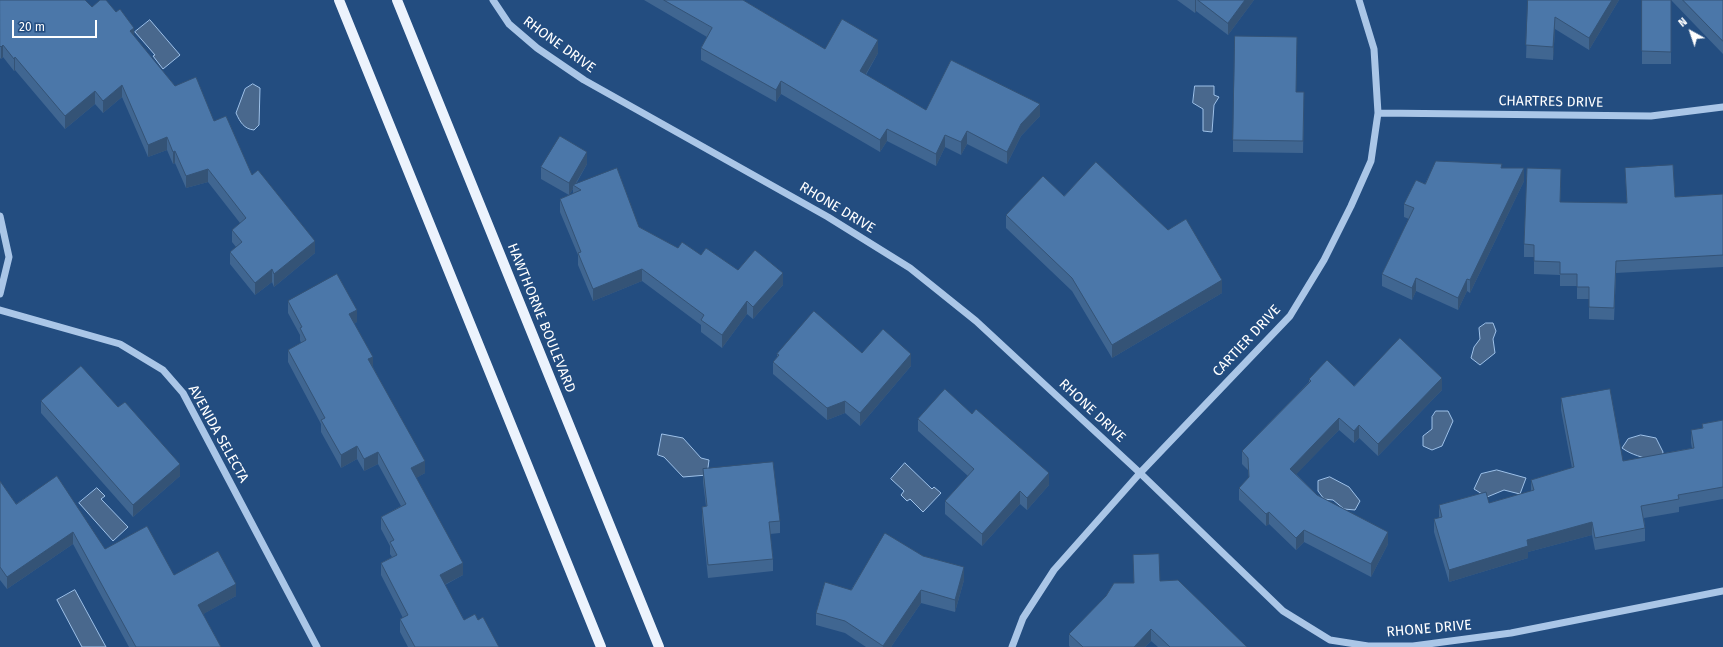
<!DOCTYPE html>
<html>
<head>
<meta charset="utf-8">
<style>
	body { margin:0 }
	#map { position:relative; width:1723px; height:647px; overflow:hidden; background:#234d80; font-family:"Fira Sans",sans-serif }
	canvas { display:block }
	.north { position:absolute; left:1671px; top:12px; width:40px; height:40px; -webkit-text-stroke:3px #234d80; paint-order:stroke; rotate:320deg; font-size:11px; font-weight:700; line-height:16px; text-align:center; color:#fff }
	.north::after { content:''; display:block; margin:auto; width:14px; height:18px; background:#fff; clip-path:polygon(50% 0,100% 100%,50% 72%,0 100%) }
	.scale { position:absolute; left:12px; top:20px; width:85px; height:18px; box-sizing:border-box; border:2px solid #fff; border-top:0; padding-left:5px; font-size:12px; line-height:14px; white-space:nowrap; color:#fff; -webkit-text-stroke:3px #234d80; paint-order:stroke }
</style>
</head>
<body>
<div id="map">
<canvas width="1723" height="647"></canvas>
<div class="north">N</div>
<div class="scale">20 m</div>
</div>
<script>
const ctx = document.querySelector('canvas').getContext('2d');
ctx.lineJoin = 'round';
function fill(path, color) {
  ctx.fillStyle = color;
  ctx.fill(path, 'evenodd');
}
function trace(path, color, width, dash) {
  ctx.strokeStyle = color;
  ctx.lineWidth = width;
  ctx.lineCap = dash ? 'butt' : 'round';
  ctx.setLineDash(dash || []);
  ctx.stroke(path);
}
function drawText(font, color, halo, rows, align = 'center') {
  ctx.font = font + ' "Fira Sans",sans-serif';
  ctx.lineWidth = 3;
  ctx.setLineDash([]);
  ctx.textBaseline = 'middle';
  ctx.strokeStyle = halo;
  ctx.fillStyle = color;
  for (const [text, x, y, turn = 0] of rows) {
    ctx.save();
    ctx.translate(x, y);
    ctx.rotate((+turn || 0) * Math.PI / 180);
    ctx.textAlign = isNaN(turn) ? turn : align;
    if (halo) ctx.strokeText(text, 0, 0);
    ctx.fillText(text, 0, 0);
    ctx.restore();
  }
}
const water = new Path2D(`
	M150,20L180,55L163,69L153,56L155,55L135,32Z
	M253,84L260,88L259,125L254,130C244,129 240,122 236,113L245,89Z
	M1195,86H1214V95L1219,97L1214,105L1212,132L1203,131V109L1193,103Z
	M1486,323H1493L1496,331L1493,339L1495,353L1480,365L1471,358L1474,347L1480,339L1479,328Z
	M1436,411H1448L1453,421L1442,446L1432,450L1423,446V436L1432,429V417Z
	M662,434L683,438L701,458L709,460L707,475L683,477L664,457L658,455Z
	M1641,435L1656,438L1663,452L1661,460L1654,462C1642,456 1633,456 1622,448L1628,439Z
	M905,463L932,489L934,487L941,493L923,512L910,499L907,501L901,495L904,491L891,479Z
	M1497,470L1526,478L1520,494L1504,490L1487,497L1474,489L1481,474Z
	M1330,477L1349,487L1360,501L1355,510L1344,509L1333,500L1324,499L1318,491V481Z
	M97,488L105,496L101,499L128,527L113,541L79,503Z
	M75,590L106,647H82L57,600Z`);
const minor = new Path2D(`
	M493,0L509,24L537,48L584,80L828,217L910,268L976,321L1140,473L1283,611L1330,640L1368,646H1413L1511,633L1723,591
	M1378,113L1651,116L1723,107
	M0,216L9,257L0,294
	M0,310L120,344L163,370L183,393L317,647
	M1012,647L1023,618L1054,570L1140,473L1290,316L1324,260L1351,206L1371,161L1378,113L1374,49L1359,0`);
const major = new Path2D(`
	M339,0L601,647
	M397,0L659,647`);
const wall = new Path2D(`
	M0,0L92,7L134,36L175,86L214,121L252,175L315,253L274,287L272,282L255,295L230,264V252L236,247L232,242V230L240,223L208,182L186,188L175,163L173,164L167,150L148,157L122,97L103,113L95,104L65,129L15,70L14,71L3,57L1,59L0,58Z
	M644,0H743L825,49L878,53L866,75L926,110L1040,116L1021,136L1007,164L967,144L961,155L945,147L936,166L887,141L880,152L781,94L776,102L701,60V48L707,37Z
	M1177,0H1254L1228,35L1196,11L1195,13Z
	M1528,0H1619L1589,50L1555,29L1553,60L1526,58Z
	M1642,0H1723V54L1671,0V64H1642Z
	M1296,92L1304,105L1303,153L1233,152V140Z
	M587,164L576,184L639,227L678,248L701,255L738,270L783,285L753,319L747,314L722,348L701,332V325L642,281L593,301L578,265V255L560,212V199L569,195L541,179V167ZM573,189V194L569,195Z
	M1502,168L1524,181L1470,293L1467,291L1458,310L1416,291L1412,300L1382,286V274L1409,219L1404,217V204L1425,184Z
	M1625,168L1675,197L1723,194V267L1616,273L1614,320L1589,319V299H1577V286H1560V275L1534,274V257H1524V244L1561,169L1560,202L1627,203Z
	M1064,196L1222,293L1112,358L1072,291L1006,228V215Z
	M288,301L357,322L354,323L373,367L425,473L416,478L463,575L445,585L464,620H478L499,647H408L400,632V619L403,618L381,575V563L392,557L390,554V546L381,529V517L401,506L378,464L364,471L357,459L341,468L321,432V424L288,362V350L301,343L300,340V335L288,313Z
	M862,353L911,366L860,426L845,413L827,420L773,374V362L777,357V354Z
	M1309,379L1354,386L1442,390L1378,456L1359,438L1354,443L1339,430L1296,474L1317,495L1388,544L1371,577L1304,542L1296,550L1269,524L1266,526L1239,500V488L1249,478L1248,470L1242,464V451L1309,382Z
	M1561,398L1623,461L1692,448L1691,443V430L1702,428V424L1723,420V499L1679,507V512L1644,518L1645,528V541L1595,550L1592,535L1528,552V558L1449,582L1434,532V519L1439,518V505L1489,503L1531,491V480L1572,468L1561,410Z
	M41,401L180,476L133,517L41,413Z
	M918,419L1049,485L1027,510L1020,504L982,546L945,514V501L968,476L918,431Z
	M703,469L780,521V533L770,534L773,559V571L708,578L702,519V507L706,506L703,482Z
	M0,481L16,504L105,549L174,575L236,596L203,614L221,647H129L73,544L7,589L0,580Z
	M1133,555L1160,581L1247,647H1158L1151,641L1145,647H1070L1069,646V634L1134,583Z
	M923,556L964,580L955,612L921,603L891,647H866L845,633L816,625V613L851,590Z`);
const shadedWall = new Path2D(`
	M1195,0H1196V11L1195,13Z
	M1245,0H1254L1228,35V23Z
	M1612,0H1619L1589,50V38Z
	M1555,17V29L1553,60V47Z
	M134,28V40L130,31Z
	M878,40V53L860,84V71Z
	M3,45V57L1,59V47Z
	M15,57V70L14,71V59Z
	M781,81V94L776,102V90Z
	M122,85V97L103,113V101Z
	M95,91V104L65,129V116Z
	M1040,104V116L1021,136L1007,164V152L1021,124Z
	M887,129V141L880,152V140Z
	M967,131V144L961,155V142Z
	M945,135V147L936,166V154Z
	M167,137V150L148,157V145Z
	M175,151V163L173,164V152Z
	M587,152V164L574,186L573,185V189L569,195V183Z
	M1524,168V181L1470,293V280Z
	M208,169V182L186,188V176Z
	M315,241V253L274,287V274Z
	M272,269V282L255,295V283Z
	M642,269V281L593,301V289Z
	M783,273V285L753,319V307Z
	M1416,278V291L1412,300V288Z
	M1467,279V291L1458,310V298Z
	M1222,280V293L1112,358V345Z
	M747,301V314L722,348V335Z
	M357,310V322L349,326V314Z
	M911,354V366L860,426V413Z
	M373,357V369L368,359Z
	M1442,378V390L1378,456V444Z
	M845,401V413L827,420V408Z
	M1339,418V430L1290,481V469Z
	M1359,425V438L1354,443V431Z
	M357,446V459L341,468V455Z
	M378,452V464L364,471V459Z
	M425,461V473L411,481V468Z
	M180,464V476L133,517V505Z
	M1049,473V485L1027,510V498Z
	M1020,491V504L982,546V534Z
	M1269,512V524L1266,526V514Z
	M1592,522V535L1528,552V558L1449,582V570L1527,540Z
	M1304,530V542L1296,550V538Z
	M73,532V544L7,589V577Z
	M1388,532V544L1371,577V564Z
	M463,563V575L440,587V575Z
	M964,567V580L955,612V600Z
	M236,584V596L198,617V605Z
	M921,590V603L891,647H883V646Z
	M1151,629V641L1145,647H1134Z`);
const building = new Path2D(`
	M0,0H85L92,7L100,0H106L116,12L120,9L134,28L130,31L175,86L196,77L214,121L226,116L252,175L258,170L315,241L274,274L272,269L255,283L230,252L242,242L232,230L246,218L208,169L186,176L175,151L173,152L167,137L148,145L122,85L103,101L95,91L65,116L15,57L14,59L3,45L1,47L0,46Z
	M664,0H743L825,49L842,19L878,40L860,71L926,110L951,60L1040,104L1021,124L1007,152L967,131L961,142L945,135L936,154L887,129L880,140L781,81L776,90L701,48L712,28Z
	M1198,0H1245L1228,23Z
	M1528,0H1612L1589,38L1555,17L1553,47L1526,45Z
	M1642,0H1671V52L1642,51Z
	M1683,0H1723V41Z
	M1235,36L1297,37L1296,92H1304L1303,141L1233,140Z
	M560,136L587,152L569,183L541,167Z
	M1436,161L1502,164L1501,168H1524L1470,280L1467,279L1458,298L1416,278L1412,288L1382,274L1414,208L1404,204L1416,180L1425,184Z
	M1096,162L1168,230L1186,219L1222,280L1112,345L1072,278L1006,215L1043,176L1064,196Z
	M1673,165L1675,197L1723,194V255L1616,261L1614,308L1589,307V287H1577V274H1560V262L1534,261V245L1524,244L1527,168L1561,169L1560,202L1627,203L1625,168Z
	M617,168L639,227L678,248L682,242L701,255L706,248L738,270L755,250L783,273L753,307L747,301L722,335L701,320L704,315L642,269L593,289L578,253L581,252L560,199L581,190L573,185Z
	M337,274L357,310L349,314L373,357L368,359L425,461L411,468L463,563L440,575L464,620L475,614L478,620L483,617L499,647H415L400,619L408,615L381,563L397,555L390,542L394,540L381,517L406,504L378,452L364,459L357,446L341,455L321,420L325,418L288,350L306,340L300,328L302,327L288,301Z
	M814,311L862,353L883,329L911,354L860,413L845,401L827,408L773,362L779,355L777,354Z
	M1400,338L1442,378L1378,444L1359,425L1354,431L1339,418L1290,469L1317,495L1388,532L1371,564L1304,530L1296,538L1269,512L1266,514L1239,488L1249,477L1248,458L1242,451L1311,381L1309,379L1327,360L1354,386Z
	M81,366L118,407L125,402L180,464L133,505L41,401Z
	M945,389L972,414L976,409L1049,473L1027,498L1020,491L982,534L945,501L974,469L918,419Z
	M1610,389L1623,461L1694,448L1691,430L1703,428L1702,424L1723,420V487L1678,495L1679,499L1641,506L1645,528L1595,538L1592,522L1527,540L1528,546L1449,570L1434,519L1442,517L1439,505L1486,492L1489,503L1534,490L1531,480L1574,467L1561,398Z
	M773,462L780,521L769,522L773,559L708,565L702,507L707,506L703,469Z
	M57,476L105,549L147,526L174,575L218,551L236,584L198,605L221,647H136L73,532L7,577L0,567V481L16,504Z
	M885,533L923,556L964,567L955,600L921,590L883,646L845,621L816,613L825,582L851,590Z
	M1159,554L1160,581L1178,580L1247,647H1170L1151,629L1134,647H1083L1069,634L1106,596L1114,583H1134L1133,555Z`);
const streetNames = [
	["RHONE DRIVE",559,45,36],
	["CHARTRES DRIVE",1551,102,1],
	["RHONE DRIVE",837,208,31],
	["HAWTHORNE BOULEVARD",541,318,68],
	["CARTIER DRIVE",1247,341,-47],
	["RHONE DRIVE",1092,411,43],
	["AVENIDA SELECTA",218,434,61],
	["RHONE DRIVE",1429,629,-5]
];
fill(water, '#49688d');
trace(water, '#9ec1e8', 1);
trace(minor, '#aac6e7', 7);
trace(major, '#ecf3fd', 10);
fill(wall, '#406691');
fill(shadedWall, '#345376');
fill(building, '#4b77a9');
trace(building, '#345376', 1);
drawText('14px', '#fff', '#234d80', streetNames);
</script>
</body>
</html>
